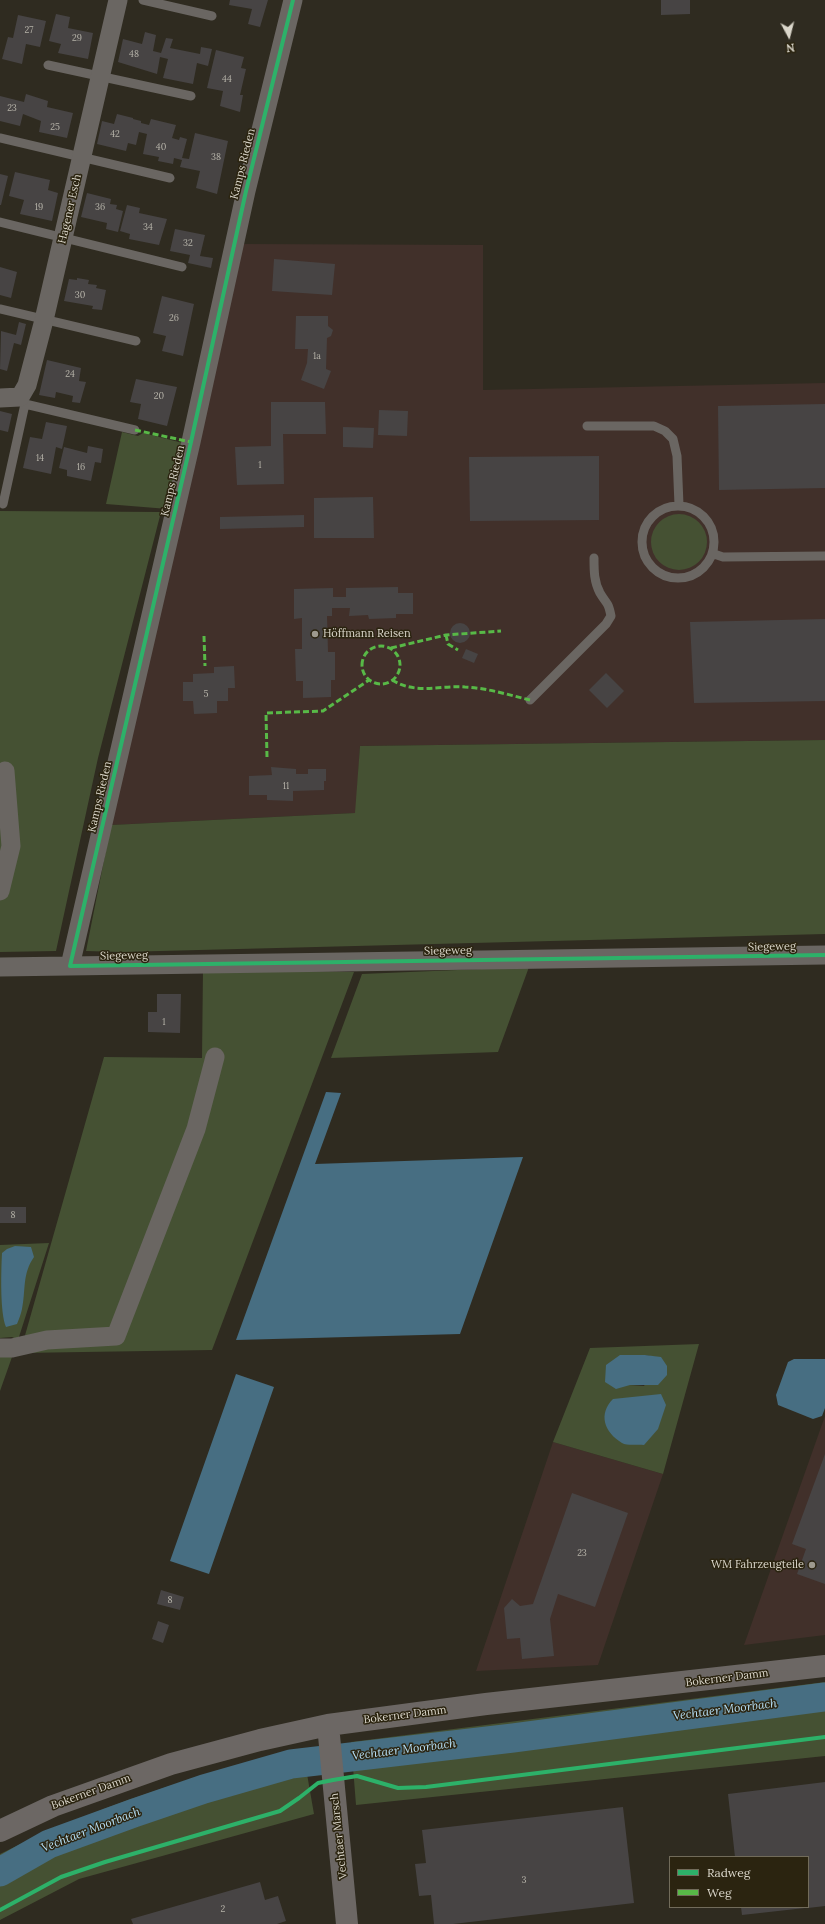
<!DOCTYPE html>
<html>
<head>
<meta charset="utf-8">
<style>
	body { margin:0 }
	#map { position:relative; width:825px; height:1924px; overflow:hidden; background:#2f2b20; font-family:Lora,serif }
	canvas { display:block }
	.legend { position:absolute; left:669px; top:1856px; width:140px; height:52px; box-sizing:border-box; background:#2b2410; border:1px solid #716b5a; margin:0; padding:5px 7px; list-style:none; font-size:12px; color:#dad6ca }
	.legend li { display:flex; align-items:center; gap:8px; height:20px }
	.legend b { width:20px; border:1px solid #716b5a }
	.north { position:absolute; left:769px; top:16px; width:40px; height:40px; -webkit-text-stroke:3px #2b2410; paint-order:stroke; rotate:173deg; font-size:11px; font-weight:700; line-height:16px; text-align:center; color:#dad6ca }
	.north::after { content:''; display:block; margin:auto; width:14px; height:18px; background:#dad6ca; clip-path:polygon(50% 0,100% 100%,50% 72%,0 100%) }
</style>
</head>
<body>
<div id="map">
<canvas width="825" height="1924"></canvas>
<ul class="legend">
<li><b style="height:5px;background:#2db169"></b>Radweg</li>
<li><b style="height:5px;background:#58b947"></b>Weg</li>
</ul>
<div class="north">N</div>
</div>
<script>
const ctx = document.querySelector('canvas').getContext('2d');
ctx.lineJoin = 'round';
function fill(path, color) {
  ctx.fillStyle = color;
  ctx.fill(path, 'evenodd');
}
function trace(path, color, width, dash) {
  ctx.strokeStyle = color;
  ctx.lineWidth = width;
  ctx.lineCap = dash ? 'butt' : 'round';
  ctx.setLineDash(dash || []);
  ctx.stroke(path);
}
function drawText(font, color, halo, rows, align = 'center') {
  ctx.font = font + ' Lora,serif';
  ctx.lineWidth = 3;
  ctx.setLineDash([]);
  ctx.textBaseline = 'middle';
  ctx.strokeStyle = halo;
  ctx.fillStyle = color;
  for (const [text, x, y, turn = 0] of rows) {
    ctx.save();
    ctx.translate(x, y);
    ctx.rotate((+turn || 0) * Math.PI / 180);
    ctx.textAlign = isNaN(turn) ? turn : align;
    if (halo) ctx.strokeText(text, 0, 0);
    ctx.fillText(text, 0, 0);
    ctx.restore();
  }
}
const commercial = new Path2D(`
	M242,244L483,245V390L825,383V740L360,746L356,813L111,825Z
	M825,1416V1635L744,1645Z
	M553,1442L663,1474L598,1665L476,1671Z`);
const green = new Path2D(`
	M122,432L138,436L143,433L183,443L168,509L106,504Z
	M0,511L161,512L98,758L56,951L0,952Z
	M651 542a28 28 0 1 1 56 0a28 28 0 1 1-56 0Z
	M825,740V934L121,952L86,951L111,825L355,813L360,746Z
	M529,967L498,1052L331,1058L362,974Z
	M203,969L354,972L212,1350L20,1353L104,1057L202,1058Z
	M49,1243L18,1340L12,1337L0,1338V1245Z
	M699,1344L663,1474L553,1442L590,1348ZM620,1355H645L661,1358L644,1386L630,1385Z
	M0,1357H12L0,1391Z
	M825,1682V1756L356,1805L351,1742Z
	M303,1751L314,1814L79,1879L0,1920V1854C93,1808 201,1772 303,1751Z`);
const water = new Path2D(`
	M326,1092L341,1093L315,1164L523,1157L460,1334L236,1340Z
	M15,1246L31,1247L34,1257C22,1274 26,1290 22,1309C21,1314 19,1319 17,1324L6,1327C0,1313 1,1272 2,1253L7,1249Z
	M620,1355H645L661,1357L667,1366V1375L658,1385H630L616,1389L605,1382L606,1365Z
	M794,1359H825V1408L822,1416L813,1419L778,1405L776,1395L788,1362Z
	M236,1374L274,1387L209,1574L170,1561Z
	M661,1394L666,1405L658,1429L644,1445C638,1444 627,1446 622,1443C604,1432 598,1414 613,1399Z`);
const river = new Path2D(`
	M0,1872L49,1844L134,1813L204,1789L291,1764L513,1738L825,1697`);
const building = new Path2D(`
	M230,0H268L260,27L248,24L252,9L229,5Z
	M661,0H690V14L661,15Z
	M56,14L70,17L68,28L93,33L88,59L58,53L61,44L49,41Z
	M18,15L46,21L40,47L26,44L22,64L2,59L8,37L13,38Z
	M145,32L156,35L153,51L161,53L166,38L173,39L170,48L200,54L201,47L212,49L208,66L197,63L193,84L163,78L168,59L160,57L157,74L118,62L123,39L142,44Z
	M216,50L244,57L241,68L246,69L240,95H243L240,112L220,106L223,91L207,88Z
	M26,94L48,101L47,107L73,113L67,138L39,132L41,121L23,114L20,126L0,121V96L24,102Z
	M117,114L133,118V119L141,121V123L149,125L151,119L176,125L172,138L179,140L180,137L187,139L182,158L189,159L195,133L228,141L217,194L196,188L200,171L180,167L182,160L174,158L173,164L158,161L159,157L143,154L147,134L139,132L136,145L128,143L126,151L97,144L102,121L114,124Z
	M15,172L50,180L48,190L58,193L52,221L20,214L24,200L9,196Z
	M0,174L8,176L1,205H0Z
	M87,193L111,199L110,204L117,205L116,209L123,211L118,232L106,229L107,223L81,217Z
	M127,205L140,208L139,213L167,219L159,245L129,239L130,234L120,231Z
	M175,229L205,235L200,256L213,258L211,268L188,263L190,255L170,251Z
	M274,259L335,264L332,295L272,291Z
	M0,267L17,272L11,298L0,295Z
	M77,278L89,280L88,284L97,285L96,288L106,290L102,310L92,309L93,306L64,301L69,279L77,280Z
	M162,296L194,304L183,356L162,351L166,336L153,333Z
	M296,316H328V326L333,330L331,336L327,338L326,369L331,371L324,389L301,380L307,363L308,349H295Z
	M19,322L26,324L21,345L14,343L7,371L0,369L1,331L16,335Z
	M47,360L81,368L79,381L86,382L80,403L72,402L73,396L56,392L55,398L39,395Z
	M136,379L177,387L167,426L138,419L141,404L130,402Z
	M271,402H325L326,434H283L284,484L237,485L235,447L271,446Z
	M825,404V488L719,490L718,406Z
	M379,410L408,411L407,436L378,435Z
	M0,411L12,414L8,432L0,430Z
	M46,422L67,426L62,449L56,447L51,474L23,468L30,437L42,439Z
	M343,427L374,428L373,448L343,447Z
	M88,446L103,449L101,463L95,462L91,481L67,476V470L59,468L64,447L87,453Z
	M599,456V520L470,521L469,457Z
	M373,497L374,538H314V498Z
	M304,515V527L220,529V517Z
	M398,587V593H413V614H396V618L369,619L368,615L349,616L350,608H332V616H327L328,652H335V680H331V697L303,698V681H296L295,649H302V618L294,619V589L333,588V597H346V588Z
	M825,619V701L694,703L690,622Z
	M450 633a10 10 0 1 1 20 0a10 10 0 1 1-20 0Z
	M466,649L478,654L474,663L462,658Z
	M234,666L235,688H228V701H217V713L194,714L193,701H183V682H193V674L214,673V667Z
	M606,673L624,691L607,708L589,690Z
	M271,767L296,769V774H308V769H326V781H324V790L293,791V801L267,800V795H249V776L272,775Z
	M157,994H181L180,1033L148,1032V1012H157Z
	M0,1207H26V1223H0Z
	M825,1454V1584L797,1574L806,1549L792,1544Z
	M572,1493L628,1513L595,1607L558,1594L550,1619L554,1656L522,1659L520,1638L507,1639L504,1608L512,1599L520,1606L533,1604Z
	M161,1590L184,1597L180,1610L157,1604Z
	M158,1621L169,1625L163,1643L152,1639Z
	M825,1782V1906L808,1908V1857H735L728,1794Z
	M623,1807L634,1903L453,1924H434L431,1895L419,1896L415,1864L426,1863L422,1830Z
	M260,1882L265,1900L278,1896L286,1921L277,1924H133L131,1919Z
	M741,1907H805V1908L742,1915Z`);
const lane = new Path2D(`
	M143,0L212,16
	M48,65L191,96
	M0,138L170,178
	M0,222L182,267
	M0,309L136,341
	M20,397L25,404L135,430
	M587,426H654L665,431L673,439L677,456L679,505
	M3,504L25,404
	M642 542a36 36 0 1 1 72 0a36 36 0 1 1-72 0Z
	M714,554L723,557L825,556
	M530,700L606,624L611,616C608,601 607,605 600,593C594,582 594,571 594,558`);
const street = new Path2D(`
	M0,398L20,397L27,385L44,320L118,0
	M0,891L11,846L5,771
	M70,966L191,442L246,191L293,0
	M0,967L825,955
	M0,1348H12L47,1340L116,1336L196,1129L215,1057`);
const secondary = new Path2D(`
	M328,1725L347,1924
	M0,1831L53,1806L171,1764L260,1740L328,1725L486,1704L825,1666`);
const quiet = new Path2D(`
	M135,430L191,442
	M446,635L448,644L458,650
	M204,636L205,666
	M362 665a19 19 0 1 1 38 0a19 19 0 1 1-38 0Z
	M391,648L446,635L501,631
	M392,680C417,695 438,685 465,687C487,688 509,695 530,700
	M267,757L266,713L323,711L369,680`);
const cycleway = new Path2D(`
	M293,0L246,191L191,442L70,966L825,955
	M0,1910L61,1877L105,1862L280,1811L299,1798L318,1783L333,1780L357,1776L398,1788L426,1787L825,1737`);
const markers = [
	[315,634,4,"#9e9a8e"],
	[812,1565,4,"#9e9a8e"]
];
const numberNames = [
	["27",29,30],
	["29",77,38],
	["48",134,54],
	["44",227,79],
	["23",12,108],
	["25",55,127],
	["42",115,134],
	["40",161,147],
	["38",216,157],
	["19",39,207],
	["36",100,207],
	["34",148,227],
	["32",188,243],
	["30",80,295],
	["26",174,318],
	["1a",317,356],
	["24",70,374],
	["20",159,396],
	["14",40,458],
	["1",260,465],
	["16",81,467],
	["5",206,694],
	["11",286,786],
	["1",164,1022],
	["8",13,1215],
	["23",582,1553],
	["8",170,1600],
	["3",524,1880],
	["2",223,1909]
];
const streetNames = [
	["Kamps Rieden",243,164,-76],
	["Hagener Esch",70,209,-77],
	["Kamps Rieden",173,481,-77],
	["Kamps Rieden",100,797,-77],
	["Siegeweg",772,947,-1],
	["Siegeweg",448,951,-1],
	["Siegeweg",124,956,-1],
	["Bokerner Damm",727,1678,-7],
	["Bokerner Damm",405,1715,-7],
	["Bokerner Damm",91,1792,-20],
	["Vechtaer Marsch",339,1836,-96]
];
const poiNames = [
	["Höffmann Reisen",323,634],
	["WM Fahrzeugteile",804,1565,"right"]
];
const waterNames = [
	["Vechtaer Moorbach",725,1710,-7],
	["Vechtaer Moorbach",404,1750,-7],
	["Vechtaer Moorbach",91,1830,-21]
];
fill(commercial, '#41302a');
fill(green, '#455133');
fill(water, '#476e82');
trace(river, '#476e82', 29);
fill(building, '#474444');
trace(lane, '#6a6662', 9);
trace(street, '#6a6662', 19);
trace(secondary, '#6c6764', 22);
trace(quiet, '#58b947', 3, [6, 3]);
trace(cycleway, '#2db169', 4);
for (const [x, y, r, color] of markers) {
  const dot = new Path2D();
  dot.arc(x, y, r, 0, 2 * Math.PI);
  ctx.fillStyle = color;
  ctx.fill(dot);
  trace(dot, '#2b2410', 1.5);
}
drawText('9px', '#b5b2a8', null, numberNames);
drawText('11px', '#dad6ca', '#2b2410', streetNames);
drawText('11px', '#dad6ca', '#2b2410', poiNames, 'left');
drawText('italic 12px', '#b5dff6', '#2b2410', waterNames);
</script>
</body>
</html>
